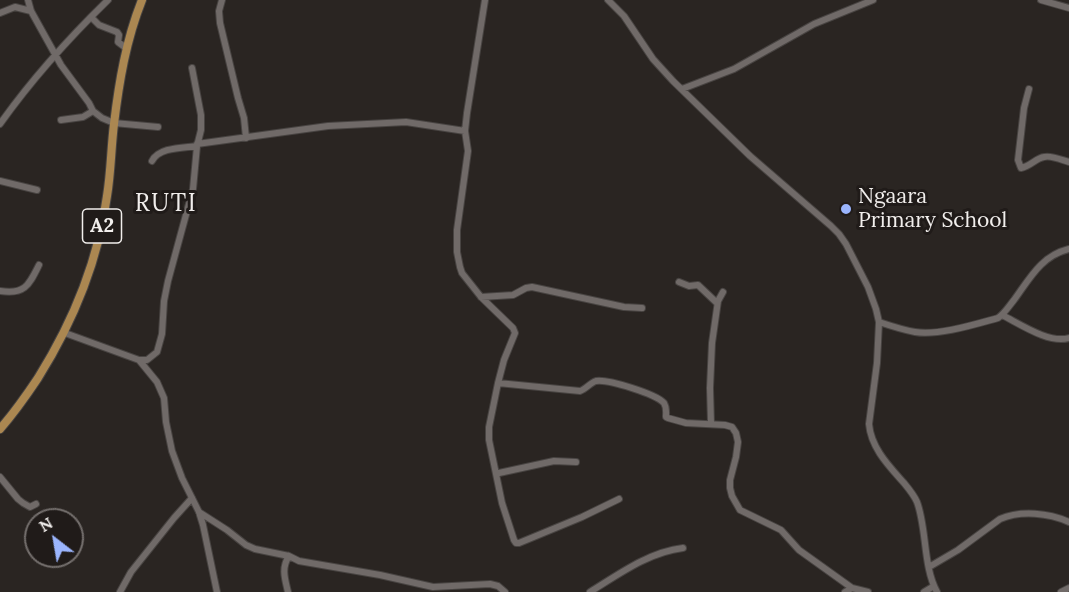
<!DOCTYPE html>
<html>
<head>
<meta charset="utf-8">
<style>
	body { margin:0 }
	#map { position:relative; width:1069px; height:592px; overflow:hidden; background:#2a2522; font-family:Lora,serif }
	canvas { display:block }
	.north { position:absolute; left:24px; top:508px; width:60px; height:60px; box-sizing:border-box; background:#201b19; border:2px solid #746f6d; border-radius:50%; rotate:329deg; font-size:16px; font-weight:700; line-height:24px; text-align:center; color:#f1eeec }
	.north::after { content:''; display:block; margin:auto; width:21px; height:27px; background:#9bb5fd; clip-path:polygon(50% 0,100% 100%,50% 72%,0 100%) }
</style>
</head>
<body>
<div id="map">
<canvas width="1069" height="592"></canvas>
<div class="north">N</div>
</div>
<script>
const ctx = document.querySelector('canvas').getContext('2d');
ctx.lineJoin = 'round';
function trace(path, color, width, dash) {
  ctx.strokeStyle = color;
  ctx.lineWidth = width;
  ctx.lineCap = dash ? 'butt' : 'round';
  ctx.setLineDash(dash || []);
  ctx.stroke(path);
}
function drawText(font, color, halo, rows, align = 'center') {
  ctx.font = font + ' Lora,serif';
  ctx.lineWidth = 6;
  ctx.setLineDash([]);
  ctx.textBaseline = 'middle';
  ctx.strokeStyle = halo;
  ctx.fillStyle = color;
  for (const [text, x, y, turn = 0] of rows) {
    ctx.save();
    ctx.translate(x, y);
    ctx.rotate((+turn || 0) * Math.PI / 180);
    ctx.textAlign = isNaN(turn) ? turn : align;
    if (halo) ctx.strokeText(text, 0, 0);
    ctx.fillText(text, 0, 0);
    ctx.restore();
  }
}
const minor = new Path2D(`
	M28,0L31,11L61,65L89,103L93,111L102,118L114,123L158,127
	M222,0L219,11L220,23L238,98L244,118L246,138
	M485,0L467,113L465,131L468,151L457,230V252L460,267L462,273L481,297L513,328L515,333L504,360L498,383L489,427V440L502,503L514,540L516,543H519L582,517L619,499
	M608,0L624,16L653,59L673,81L750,156L831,226L839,234L846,244L868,287L876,309L879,322L877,363L869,424C871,448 889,466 904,483C909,489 914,495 917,502C927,529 923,567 937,592
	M1041,0L1069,8
	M0,13L15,7L31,11
	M91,17L99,25L117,32L119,35L118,42L126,48
	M682,89L734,69L814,24L873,0
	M1029,89L1024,108L1018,160L1021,168C1031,166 1036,158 1044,157C1051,155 1062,160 1069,162
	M61,120L83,117L93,111
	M0,124C32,79 69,38 108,0
	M197,144L328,126L406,122L465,131
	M152,161C159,147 183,148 197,146
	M0,181L37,190
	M679,282L689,286L698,285L717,303
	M0,291C25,295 29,285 39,265
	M481,297L513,295L526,288L532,287L624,307L642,308
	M1002,315C1020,324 1049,344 1069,338
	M879,322C891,326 903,330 915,332C938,336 976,324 998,318C1005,313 1009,306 1014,300C1030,278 1041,256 1069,249
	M65,333L139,360L157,382L164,398L166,422L172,451L182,478L199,512L203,525L217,592
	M139,360H147L157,352L162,334L164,301L168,281L193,189L197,146L201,130V115L192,68
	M498,383L580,391C586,389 590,383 596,381C608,379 656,394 664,403C667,408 666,411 666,417L668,418L686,423L725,425L732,427L736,433L738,442L736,457L730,480V488L732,496L740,510L781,530L799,550L852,588
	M711,424L710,388L712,343L718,301L723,292
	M496,472L499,473L554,461L576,462
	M0,477L18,499L23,503L30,507L36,504
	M199,512L227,530L246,545L255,549L289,556L299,561L380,575L433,587L490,584L498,586L505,592
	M929,567L958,550L1000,519C1021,510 1049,513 1069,522
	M120,592L131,572L174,518L192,498
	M288,592C285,579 281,568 289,556
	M590,592C619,574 649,552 683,548
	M845,592L852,588L868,592
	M924,592L934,586
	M1061,592L1069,588`);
const major = new Path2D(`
	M0,429C14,413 26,396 38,378C73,322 98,262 107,196C111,172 111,148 114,124C119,82 126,40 142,0`);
const markers = [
	[846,209,6,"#9bb5fd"]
];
const shields = [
	[102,226,39]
];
const shieldNames = [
	["A2",102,226]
];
const poiNames = [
	["Ngaara",858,197],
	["Primary School",858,221]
];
const quarterNames = [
	["RUTI",166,204]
];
trace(minor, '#484442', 8);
trace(major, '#484442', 10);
trace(minor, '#706a68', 6);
trace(major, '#ab8751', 8);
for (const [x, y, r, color] of markers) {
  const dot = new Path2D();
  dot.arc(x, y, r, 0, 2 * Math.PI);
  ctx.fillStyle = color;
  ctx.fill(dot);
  trace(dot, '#201b19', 2);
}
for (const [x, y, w] of shields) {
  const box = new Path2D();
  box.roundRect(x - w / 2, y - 17, w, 34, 4.5);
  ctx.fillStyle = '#201b19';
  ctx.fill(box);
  trace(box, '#f1eeec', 1.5);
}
drawText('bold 20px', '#f1eeec', null, shieldNames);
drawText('21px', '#f1eeec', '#201b19', poiNames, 'left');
ctx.letterSpacing = '1.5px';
drawText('24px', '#f1eeec', '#201b19', quarterNames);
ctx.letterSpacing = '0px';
</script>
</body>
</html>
